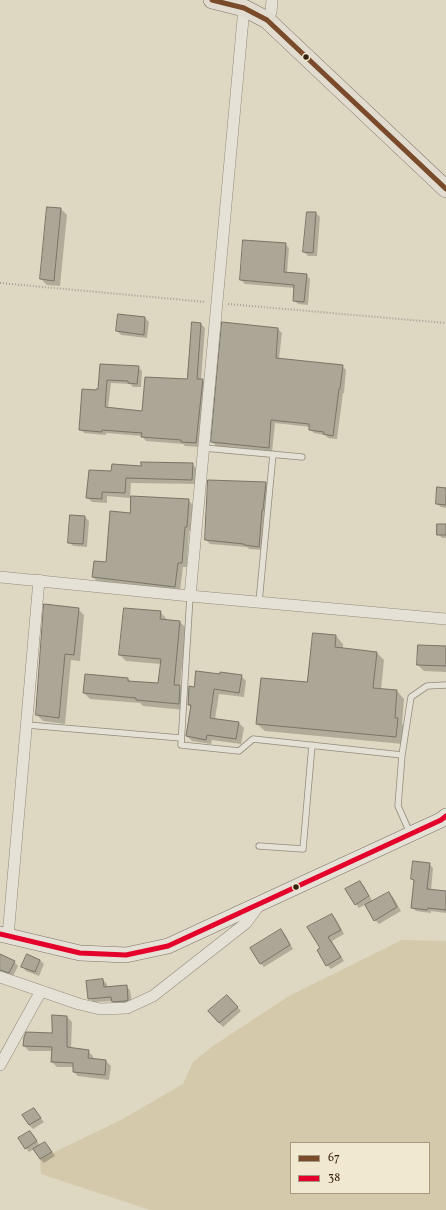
<!DOCTYPE html>
<html>
<head>
<meta charset="utf-8">
<style>
	body { margin:0 }
	#map { position:relative; width:446px; height:1210px; overflow:hidden; background:#ded7c1; font-family:Vollkorn,serif }
	canvas { display:block }
	.legend { position:absolute; left:290px; top:1142px; width:140px; height:52px; box-sizing:border-box; background:#f1e9cf; border:1px solid #a69882; margin:0; padding:5px 7px; list-style:none; font-size:12px; color:#351f0e }
	.legend li { display:flex; align-items:center; gap:8px; height:20px }
	.legend b { width:20px; border:1px solid #a69882 }
</style>
</head>
<body>
<div id="map">
<canvas width="446" height="1210"></canvas>
<ul class="legend">
<li><b style="height:5px;background:#7a4b2a"></b>67</li>
<li><b style="height:5px;background:#e4002b"></b>38</li>
</ul>
</div>
<script>
const ctx = document.querySelector('canvas').getContext('2d');
ctx.lineJoin = 'round';
function fill(path, color) {
  ctx.fillStyle = color;
  ctx.fill(path, 'evenodd');
}
function trace(path, color, width, dash) {
  ctx.strokeStyle = color;
  ctx.lineWidth = width;
  ctx.lineCap = dash ? 'butt' : 'round';
  ctx.setLineDash(dash || []);
  ctx.stroke(path);
}
const green = new Path2D(`
	M402,940L446,941V1210H150L41,1174L40,1159L121,1120L183,1084L193,1062L213,1046L289,996ZM291,1143H429V1193H291Z`);
const shadow = new Path2D(`
	M61,209L67,215L60,286L47,285L41,279Z
	M308,213H316L320,217L317,256H308L304,252Z
	M244,241L285,244L289,248L287,273L306,275L310,279L308,305L298,304L294,300L295,288L245,284L241,280Z
	M145,318L149,322L147,338L121,335L117,331Z
	M193,324H201L205,328L201,380H202L206,384L200,447L185,446L183,444L146,441L142,436L106,433V435L84,433L80,429L98,390L101,365L138,367L142,371L141,387H133L130,384L111,383L108,408L143,412L188,380Z
	M278,329L282,333L279,359L342,366L346,370L344,393H343L337,439L328,438L325,435L314,433L310,429V427L275,423L272,452L216,446L212,442Z
	M192,464L197,469V484L131,483L130,498L107,496V503L92,502L87,497L112,472L142,467Z
	M266,483L270,487L263,550L249,549L247,547L210,544L206,540Z
	M446,489V508L441,507L437,504Z
	M188,500L193,505L191,531H189L187,567H183L180,591L98,582L93,577L106,564L130,514Z
	M85,517L89,521L87,547L73,546L69,542Z
	M446,525V538H442L438,534Z
	M78,609L84,615L80,661L71,660L65,724L43,721L37,715Z
	M160,612L166,618V620L180,622L186,628L180,687L186,692L185,710L143,706L140,703L90,699L84,693L128,679L131,682L159,684L161,664L126,661L120,655Z
	M314,634L336,636L343,644V649L377,653L384,660L381,690L397,691L404,699L402,724L405,727L403,744L265,731L257,724L308,683Z
	M446,647V672L424,671L418,665Z
	M241,676L246,681L244,697L219,694L215,719L239,723L244,728L241,744L212,740L211,744L192,741L187,736L191,707L189,705L195,688Z
	M429,864L433,868L431,891L446,892V913L431,911V913L416,911L412,907L414,882L412,879Z
	M360,882L364,886L373,902L389,893L393,897L401,911L379,924L375,920L366,904L359,908L356,904Z
	M332,915L336,919L344,934L332,941L344,961L331,969L327,965L321,949Z
	M281,930L285,934L293,949L264,967L261,964Z
	M0,955L14,962L18,966L13,976L0,972Z
	M40,960L44,964L39,976L26,971L22,967Z
	M103,980L107,984V988L126,986L130,990L132,1004L117,1005L112,1001L93,1002L89,998Z
	M231,1000L241,1011L223,1027L219,1023Z
	M53,1016L67,1017L72,1022L71,1049L88,1051L93,1056V1060L106,1061L111,1066L109,1080L78,1076L74,1072V1067H57L52,1062V1051H29L24,1046L53,1034Z
	M34,1109L44,1122L33,1129L29,1125Z
	M30,1132L34,1136L40,1146L45,1143L49,1147L55,1156L44,1163L40,1159L34,1149L29,1152L26,1148Z`);
const building = new Path2D(`
	M47,207L61,208L54,281L40,279Z
	M307,212H316L313,253L303,252Z
	M243,240L286,243L284,272L307,274L304,302L293,301L294,285L240,280Z
	M118,314L145,317L144,335L116,331Z
	M192,322L201,323L197,379H203L196,443L181,442V440L141,437L142,433L102,430V432L79,430L82,389L96,390V389H98L100,364L139,366L137,384L128,383V381L107,380L105,407L142,411L145,377L187,379Z
	M222,322L278,328L276,358L343,365L340,389H339L333,436L323,434L324,432L309,430V424L271,420L269,448L211,442Z
	M141,462L193,463L192,480L126,478L125,493L102,492V499L86,498L89,470L111,471L112,464L141,466Z
	M208,480L266,482L263,510H262L259,547L244,545V544L205,540Z
	M437,487L446,488V505L436,504Z
	M131,496L189,499L187,527H185L182,563H178L175,587L92,577L94,561L106,562L110,511L130,513Z
	M70,515L85,516L83,544L68,543Z
	M437,524H446V535H437Z
	M44,604L79,608L74,655L65,654L59,718L36,715Z
	M124,608L161,611L160,619L180,621L174,685H180L179,704L136,700V698L83,693L85,674L128,678V681L158,683L161,659L119,655Z
	M313,633L336,635L335,647L377,652L373,688L397,690L395,718H398L396,737L256,724L261,678L307,682Z
	M418,645L446,646V666L417,665Z
	M196,671L220,674V672L242,675L239,693L214,689L210,718L239,722L236,739L207,735L206,740L186,736L191,705H188L189,686L194,687Z
	M413,861L430,863L427,889L446,891V910L428,908L427,910L411,908L414,880L411,879Z
	M360,881L369,896L355,905L345,889Z
	M389,892L397,907L374,921L365,905Z
	M332,914L341,930L328,937L341,957L326,966L317,950L320,948L307,927Z
	M281,929L290,945L260,964L250,948Z
	M0,954L15,961L9,973L0,970Z
	M27,954L40,960L35,972L21,967Z
	M103,979L104,987L127,985L128,1000L125,1001L112,1002L111,997L88,999L86,981Z
	M227,995L238,1007L219,1023L208,1011Z
	M52,1015L67,1016V1047L89,1050L88,1058L106,1060L105,1075L73,1072V1063L51,1062L52,1047L23,1046L24,1037L26,1032L52,1033Z
	M34,1108L41,1118L29,1125L22,1115Z
	M30,1131L37,1141L25,1149L18,1138Z
	M45,1142L52,1152L40,1159L33,1149Z`);
const path = new Path2D(`
	M0,283L206,302
	M228,304L446,323`);
const lane = new Path2D(`
	M204,448L302,457
	M190,596L181,745L239,751L253,739L402,755
	M259,602L273,454
	M27,725L181,738
	M410,833L398,806L402,755L411,697L427,686L446,685
	M259,846L303,849L312,745`);
const street = new Path2D(`
	M267,20L271,12L272,0
	M0,577L190,596L446,619
	M190,596L244,8
	M8,936L39,580
	M0,977L79,1004L100,1009L127,1008L153,996L246,923L260,904
	M0,1065L41,991`);
const secondary = new Path2D(`
	M0,934L80,953L126,955L168,946L441,820L446,816`);
const primary = new Path2D(`
	M212,0L244,8L267,20L446,189`);
const bus1 = new Path2D(`
	M212,0L244,8L267,20L446,189`);
const bus2 = new Path2D(`
	M0,934L80,953L126,955L168,946L441,820L446,816`);
const markers = [
	[306,57,3.5,"#351f0e"],
	[296,887,3.5,"#351f0e"]
];
fill(green, '#d4c9ab');
fill(shadow, '#0003');
fill(building, '#aca697');
trace(building, '#7a7366', 1);
trace(lane, '#928b7d', 7);
trace(street, '#928b7d', 12);
trace(secondary, '#7a7366', 16);
trace(primary, '#7a7366', 18);
trace(path, '#a49f96', 2, [1, 2]);
trace(lane, '#e5e1d6', 5.5);
trace(street, '#e5e1d6', 11);
trace(secondary, '#e5e1d6', 15);
trace(primary, '#e1dccf', 17);
trace(bus1, '#7a4b2a', 5);
trace(bus2, '#e4002b', 5);
for (const [x, y, r, color] of markers) {
  const dot = new Path2D();
  dot.arc(x, y, r, 0, 2 * Math.PI);
  ctx.fillStyle = color;
  ctx.fill(dot);
  trace(dot, '#f1e9cf', 1.5);
}
</script>
</body>
</html>
